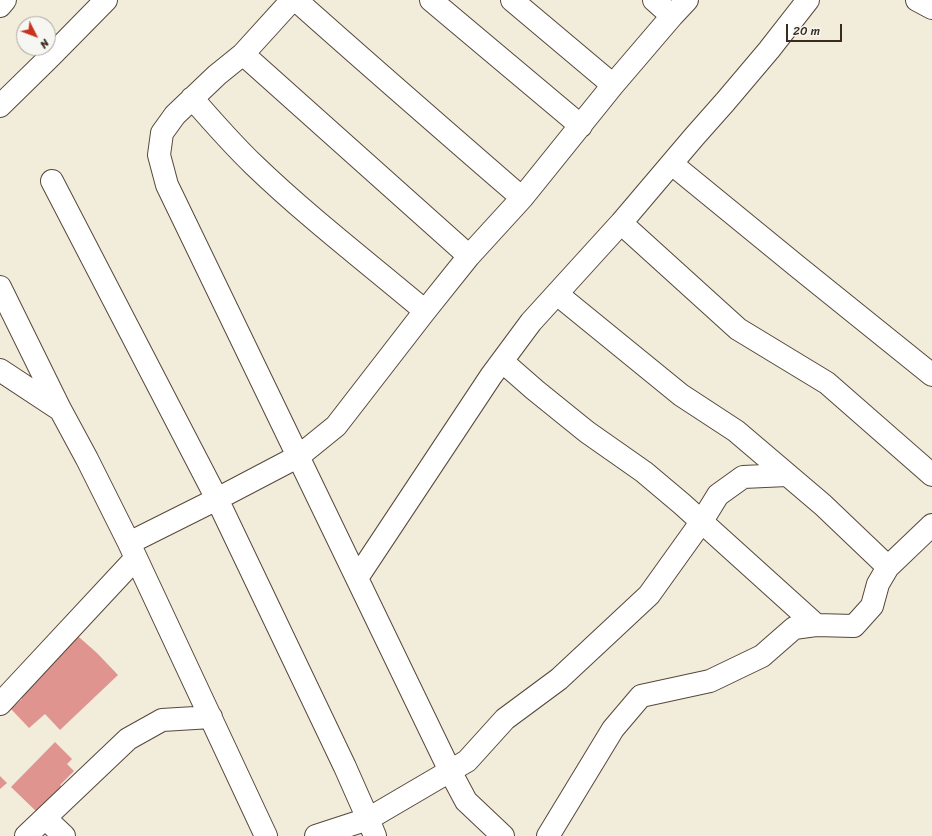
<!DOCTYPE html>
<html>
<head>
<meta charset="utf-8">
<style>
	body { margin:0 }
	#map { position:relative; width:932px; height:836px; overflow:hidden; background:#f2ecdb; font-family:Sriracha,sans-serif }
	canvas { display:block }
	.north { position:absolute; left:16px; top:16px; width:40px; height:40px; box-sizing:border-box; background:#f6f6f2; border:1px solid #aba49d; border-radius:50%; rotate:132deg; font-size:11px; font-weight:700; line-height:16px; text-align:center; color:#3b2a1e }
	.north::after { content:''; display:block; margin:auto; width:14px; height:18px; background:#c8321e; clip-path:polygon(50% 0,100% 100%,50% 72%,0 100%) }
	.scale { position:absolute; left:786px; top:24px; width:56px; height:18px; box-sizing:border-box; border:2px solid #3b2a1e; border-top:0; padding-left:5px; font-size:12px; line-height:14px; white-space:nowrap; color:#3b2a1e; -webkit-text-stroke:3px #f6f6f2; paint-order:stroke }
</style>
</head>
<body>
<div id="map">
<canvas width="932" height="836"></canvas>
<div class="north">N</div>
<div class="scale">20 m</div>
</div>
<script>
const ctx = document.querySelector('canvas').getContext('2d');
ctx.lineJoin = 'round';
function fill(path, color) {
  ctx.fillStyle = color;
  ctx.fill(path, 'evenodd');
}
function trace(path, color, width, dash) {
  ctx.strokeStyle = color;
  ctx.lineWidth = width;
  ctx.lineCap = dash ? 'butt' : 'round';
  ctx.setLineDash(dash || []);
  ctx.stroke(path);
}
const building = new Path2D(`
	M72,631L97,653L118,675L60,730L45,714L29,728L11,709L22,699L20,692Z
	M55,742L72,759L67,764L74,771L60,785L63,788L38,813L11,787Z
	M0,776L7,783L0,789Z`);
const minor = new Path2D(`
	M292,0L243,54L217,75L175,115L162,133L159,155L167,185L450,771L466,801L503,836
	M296,0C371,67 446,132 522,198
	M431,0L581,126
	M512,0L613,85
	M654,0L672,16
	M917,0L932,8
	M0,6L5,0
	M243,54L469,256
	M192,98C212,121 232,144 254,165C308,217 368,263 425,311
	M0,106L51,56L106,0
	M672,164L798,267L932,375
	M52,181L217,499L345,767L368,819L375,836
	M621,223L738,329L827,383L932,475
	M0,287L60,409L87,459L129,543L266,836
	M557,294L681,395L736,431L823,505L888,567
	M503,362L535,390L587,432L644,472L682,504L816,625
	M0,370L59,409
	M129,543L217,499L299,456L336,426L425,311L469,256L522,198L613,85L672,16L687,0
	M357,578L491,376L531,322L621,223L694,137L725,102L769,50L808,0
	M0,704L136,558
	M45,818L64,836
	M26,836L128,739L162,720L211,717
	M316,836L368,819L467,761L505,719L559,679L649,595L702,521L718,495L743,477L787,475
	M548,836L613,729L641,696L710,681L762,656L794,628L816,625L854,626L872,606L878,584L888,567L932,525`);
fill(building, '#e0948f');
trace(minor, '#56473a', 24);
trace(minor, '#fff', 22);
</script>
</body>
</html>
